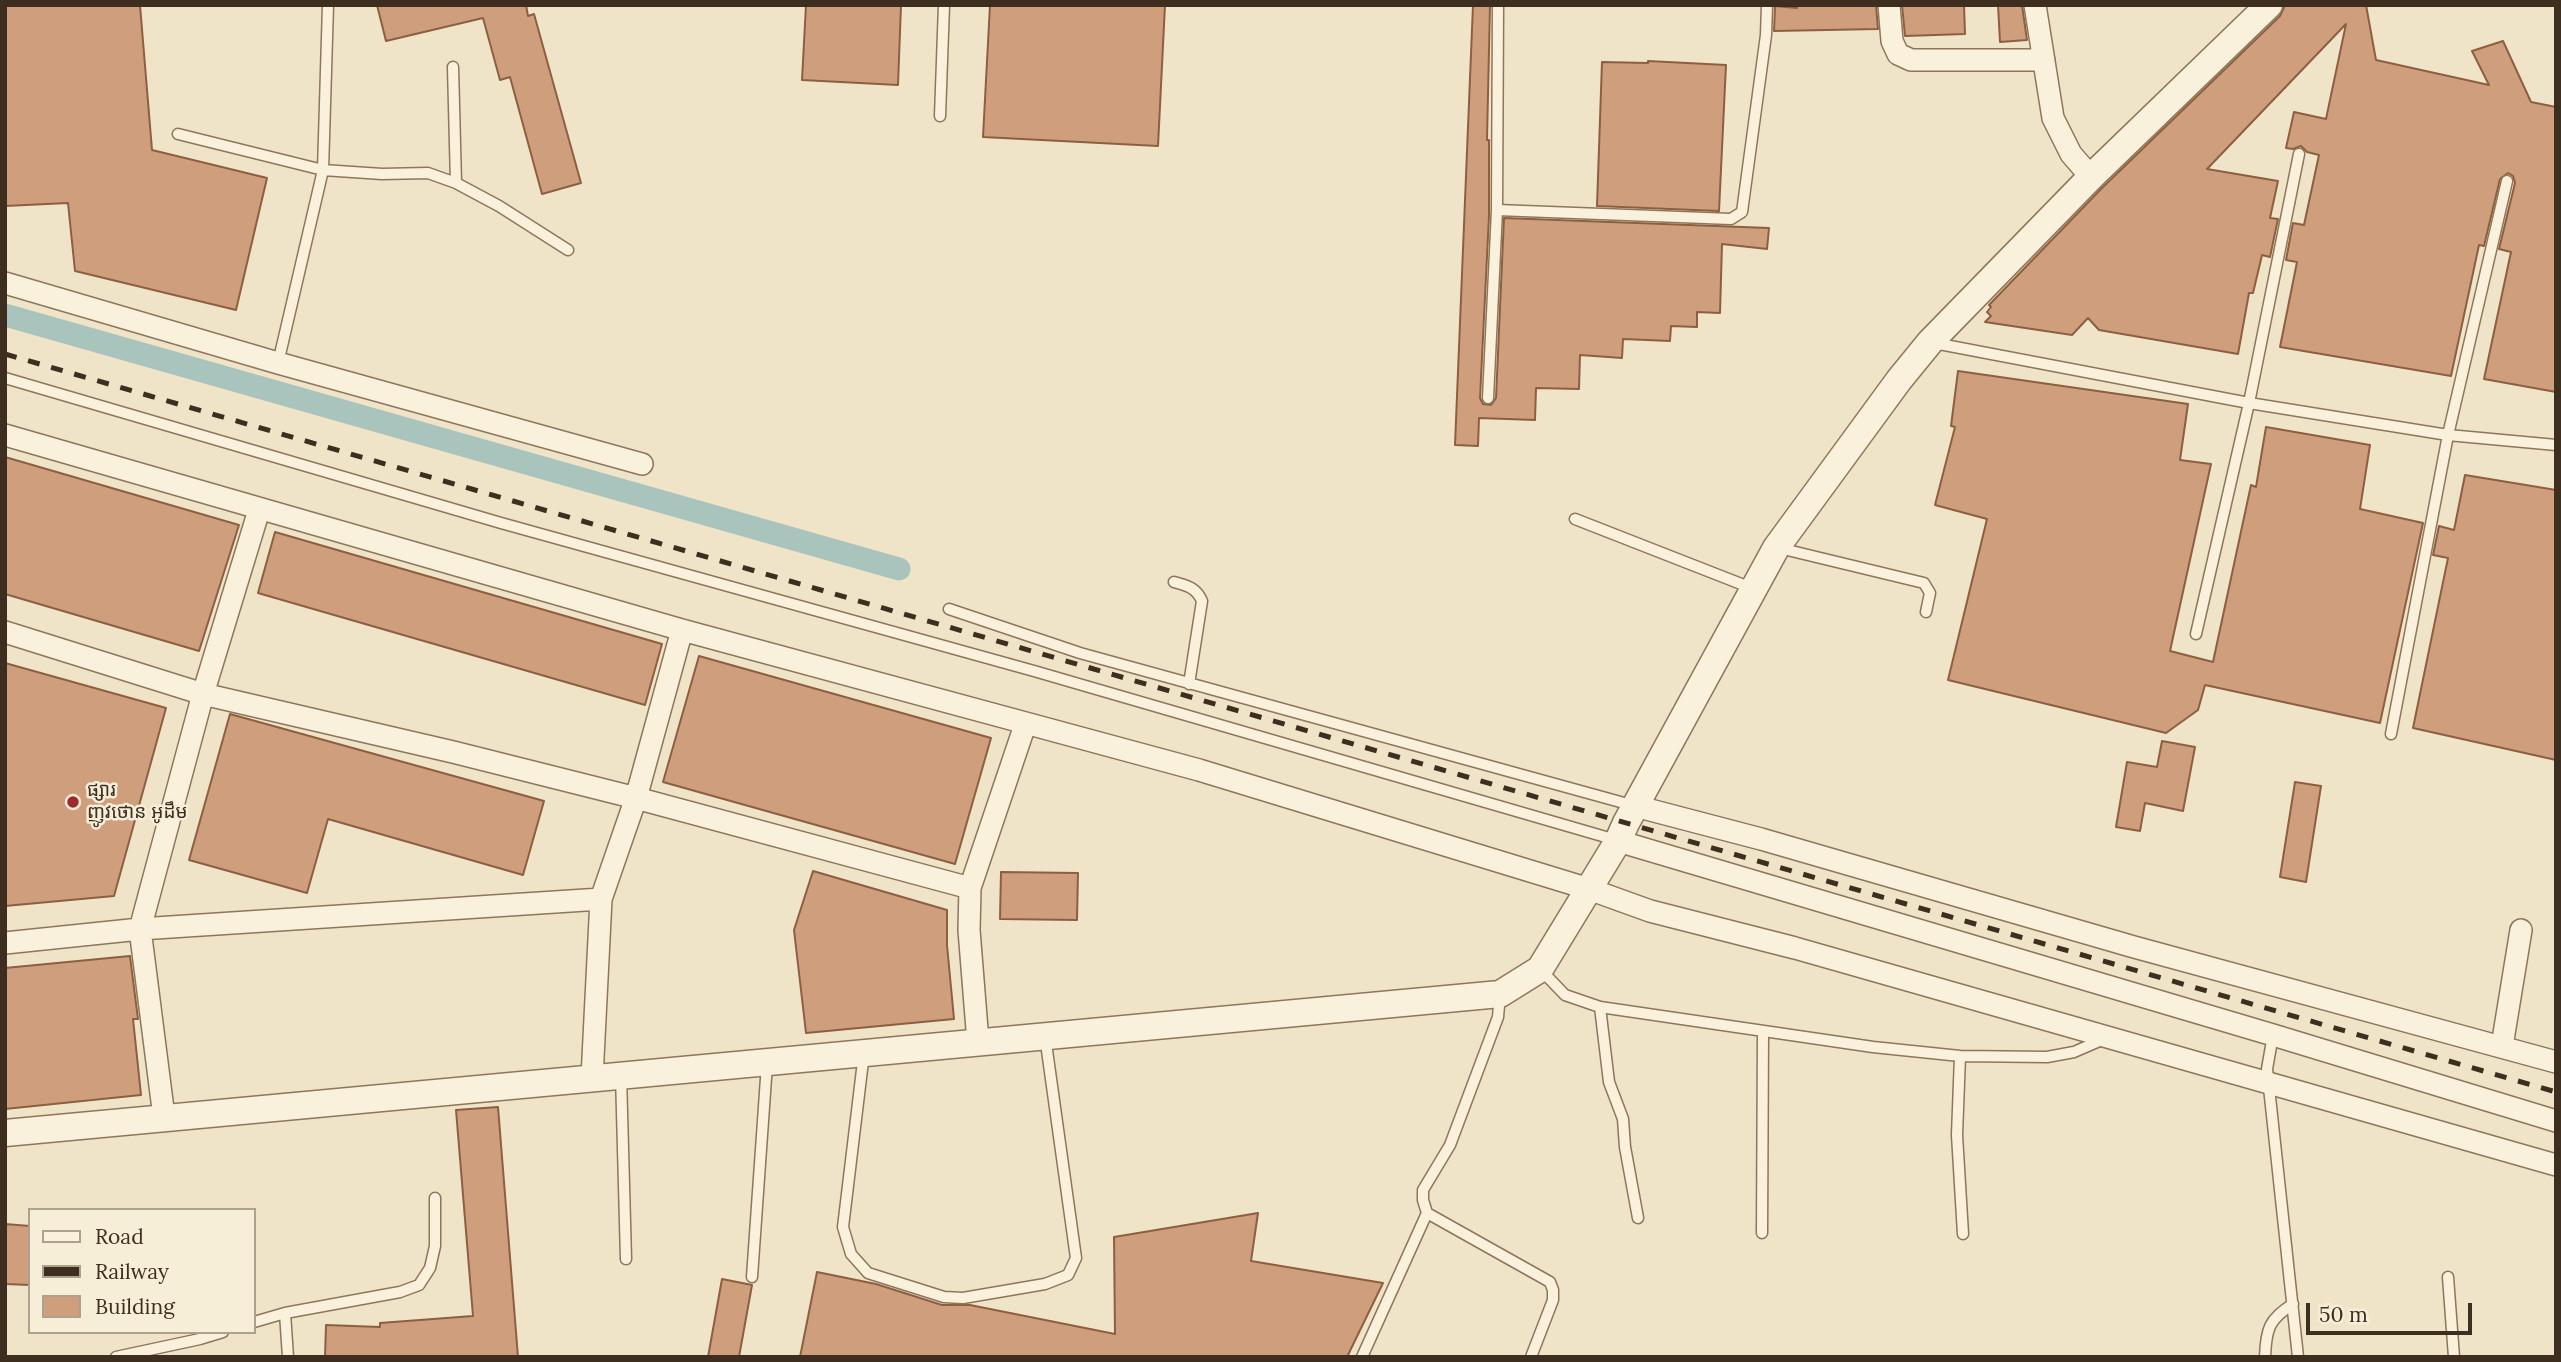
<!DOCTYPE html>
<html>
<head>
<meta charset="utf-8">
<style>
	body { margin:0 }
	#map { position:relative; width:2561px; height:1362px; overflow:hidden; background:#f0e4c8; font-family:Lora,serif }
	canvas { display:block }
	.frame { position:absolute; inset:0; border:7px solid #3d2e20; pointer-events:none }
	.legend { position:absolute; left:28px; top:1208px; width:228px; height:126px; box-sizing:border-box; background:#f7eed8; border:2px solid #ada18e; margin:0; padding:9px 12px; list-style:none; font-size:21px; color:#3d2e20 }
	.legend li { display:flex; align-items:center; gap:14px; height:35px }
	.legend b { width:35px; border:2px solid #ada18e }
	.scale { position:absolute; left:2306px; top:1303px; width:166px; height:32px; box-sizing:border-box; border:4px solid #3d2e20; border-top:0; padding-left:9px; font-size:21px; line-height:24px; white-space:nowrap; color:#3d2e20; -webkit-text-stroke:5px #f7eed8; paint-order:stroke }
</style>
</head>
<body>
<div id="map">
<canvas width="2561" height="1362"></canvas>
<div class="frame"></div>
<ul class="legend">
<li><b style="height:9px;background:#faf1dc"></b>Road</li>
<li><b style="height:9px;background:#3d2e20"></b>Railway</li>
<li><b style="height:19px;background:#cf9f7d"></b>Building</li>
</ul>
<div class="scale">50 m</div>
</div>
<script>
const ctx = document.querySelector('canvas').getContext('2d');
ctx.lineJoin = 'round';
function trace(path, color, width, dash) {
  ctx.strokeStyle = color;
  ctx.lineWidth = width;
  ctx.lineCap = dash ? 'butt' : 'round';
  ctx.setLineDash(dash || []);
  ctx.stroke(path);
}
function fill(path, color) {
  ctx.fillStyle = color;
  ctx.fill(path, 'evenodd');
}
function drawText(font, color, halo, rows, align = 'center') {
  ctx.font = font + ' Lora,"Noto Sans Khmer",serif';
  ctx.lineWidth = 5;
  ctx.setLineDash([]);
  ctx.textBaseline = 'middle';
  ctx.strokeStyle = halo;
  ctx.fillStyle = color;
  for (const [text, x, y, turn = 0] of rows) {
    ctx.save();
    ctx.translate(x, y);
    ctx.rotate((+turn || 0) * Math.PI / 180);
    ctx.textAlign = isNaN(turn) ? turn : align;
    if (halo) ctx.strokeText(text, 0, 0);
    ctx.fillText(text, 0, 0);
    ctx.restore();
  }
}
const canal = new Path2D(`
	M5,315L899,569`);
const building = new Path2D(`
	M5,5H140L152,150L267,178L236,310L75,271L68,203L5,206Z
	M377,5H526L528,16L534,14L581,183L542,194L510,77L500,80L483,18L386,41Z
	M806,5H901L898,85L802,80Z
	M990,5H1165L1158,146L983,137Z
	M1473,5H1490L1487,140H1489V216L1480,398L1483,404L1491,405L1496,398L1504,218L1769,228L1767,249L1722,244L1720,313L1697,312V327L1671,326L1670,341L1623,339L1622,358L1580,355L1579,389L1536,388L1535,420L1479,418L1478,446L1455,445Z
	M1876,5L1878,29L1774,31L1775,6L1797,8V6Z
	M1902,5H1964L1965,34L1905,36Z
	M1998,5H2022L2027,40L2000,42Z
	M2285,5H2366L2376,60L2489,85L2472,51L2503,41L2531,102L2556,107V392L2484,379L2511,252L2499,249L2515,183L2513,176L2508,173L2500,179L2484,246L2479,245L2451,376L2280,347L2297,262L2286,260L2293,223L2304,225L2319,155L2307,152L2301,146L2293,149L2286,148L2294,112L2326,119L2346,24L2207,169L2278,181L2270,218L2278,219L2270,257L2262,255L2253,293H2249L2238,354L2099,330L2088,318L2072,335L1985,322L1991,316L1987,312L1991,307L1989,305L2102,188L2280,16Z
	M1648,61L1726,65L1719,211L1597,206L1602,62L1648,63Z
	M1958,371L2188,404L2180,460L2211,464L2170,651L2213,662L2251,485L2256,487L2266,427L2370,445L2360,509L2423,523L2380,723L2205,685L2198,710L2166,733L1948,680L1987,519L1935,505L1955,427L1951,426Z
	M5,457L239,525L199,651L5,594Z
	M2465,475L2556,490V760L2413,728L2448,558L2433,555L2439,526L2454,530Z
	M275,532L662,644L645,705L258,593Z
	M699,656L991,738L955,864L663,782Z
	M5,663L166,708L114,896L5,906Z
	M230,714L544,801L523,875L328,819L307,893L189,860Z
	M2162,741L2195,747L2183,811L2145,803L2140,831L2116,827L2127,762L2157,767Z
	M2295,782L2321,786L2306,882L2280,877Z
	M813,871L947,910V945L954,1019L806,1033L794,930Z
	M1001,872L1078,873L1077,920L1000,919Z
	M130,956L138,1019H133L141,1095L5,1109V968Z
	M498,1107L518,1357H325L326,1325L380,1327V1323L473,1316L456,1110Z
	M1258,1213L1251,1261L1383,1283L1347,1357H800L817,1272L876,1284L942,1305H970L1115,1334L1114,1237Z
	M5,1224L30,1226V1285L5,1284Z
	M722,1279L752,1285L739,1357H708Z`);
const service = new Path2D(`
	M453,67L456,183
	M940,116L944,5
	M178,134L323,170L382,174L428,173L456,183L499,206L568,250
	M1497,210L1498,5
	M1934,343L2249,403L2448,435L2556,445
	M278,363L323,170L328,5
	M5,378L501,523L1034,671L1616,840
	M1488,398L1497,210L1731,219L1742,212L1766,35L1767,5
	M1575,519L1754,589
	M1779,548L1924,583L1930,593L1926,612
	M1174,582C1187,586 1196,587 1202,601L1189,684
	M949,609L1080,653L1635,806
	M2196,634L2249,403L2299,154
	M2391,734L2448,435L2507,181
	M1541,970L1565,995L1600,1007L1873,1047L1960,1056L2047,1057L2074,1052L2104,1039
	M1500,994L1498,1017L1450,1145L1423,1190V1200L1427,1213L1550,1282L1553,1290V1300L1531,1357
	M1600,1007L1609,1082L1623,1119L1625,1147L1638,1218
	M2273,1035L2267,1069L2298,1357
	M864,1053L843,1227L851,1254L868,1273L944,1297L963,1298L1045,1284L1068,1275L1076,1258L1045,1036
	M1960,1056L1957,1135L1963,1234
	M621,1075L626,1259
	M1762,1233L1763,1032
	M752,1277L767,1064
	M2448,1277L2454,1357
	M285,1313L288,1357
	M254,1322L285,1313L400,1292L419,1285L430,1268L435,1246V1198
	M116,1357L200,1339L223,1332
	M1362,1357L1427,1213
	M2265,1357C2266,1329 2269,1319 2293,1304`);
const minor = new Path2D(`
	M1889,5L1892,41L1898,54L1911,60H2044
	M2035,5L2053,118L2071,154L2091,177
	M5,283L278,363L642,464
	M5,435L682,630L1199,770L1589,889L1650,911L1795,948L2556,1165
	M5,632L203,694L453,752L636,798L970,888
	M1635,806L1761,839L2134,947L2556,1062
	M1618,841L2273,1035L2556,1121
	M5,943L140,929L601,899
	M978,1042L969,930L970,888L1025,725
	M2502,1046L2521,930
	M592,1078L601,899L636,798L682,630
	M164,1117L140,929L203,694L259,510`);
const tertiary = new Path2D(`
	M5,1133L1500,994L1540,969L1618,841L1626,823L1776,548L1899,380L1930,342L2091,177L2269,5`);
const rail = new Path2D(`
	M5,354L2556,1092`);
const markers = [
	[73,802,7,"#9e2a2b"]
];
const poiNames = [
	["ផ្សារ",87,791],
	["ញូវថោន អូដឹម",87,813]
];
trace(canal, '#a9c4bc', 23);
fill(building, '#cf9f7d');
trace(building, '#8d5f41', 2);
trace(service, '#8d765c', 13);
trace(minor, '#8d765c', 24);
trace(tertiary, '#8d765c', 29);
trace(service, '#faf1dc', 10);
trace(minor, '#faf1dc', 21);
trace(tertiary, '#faf1dc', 26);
trace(rail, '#3d2e20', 5, [12, 12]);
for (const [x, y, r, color] of markers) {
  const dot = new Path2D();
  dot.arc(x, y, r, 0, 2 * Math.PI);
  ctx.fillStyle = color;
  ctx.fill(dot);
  trace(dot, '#f7eed8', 2.5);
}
drawText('19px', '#3d2e20', '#f7eed8', poiNames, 'left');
</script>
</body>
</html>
